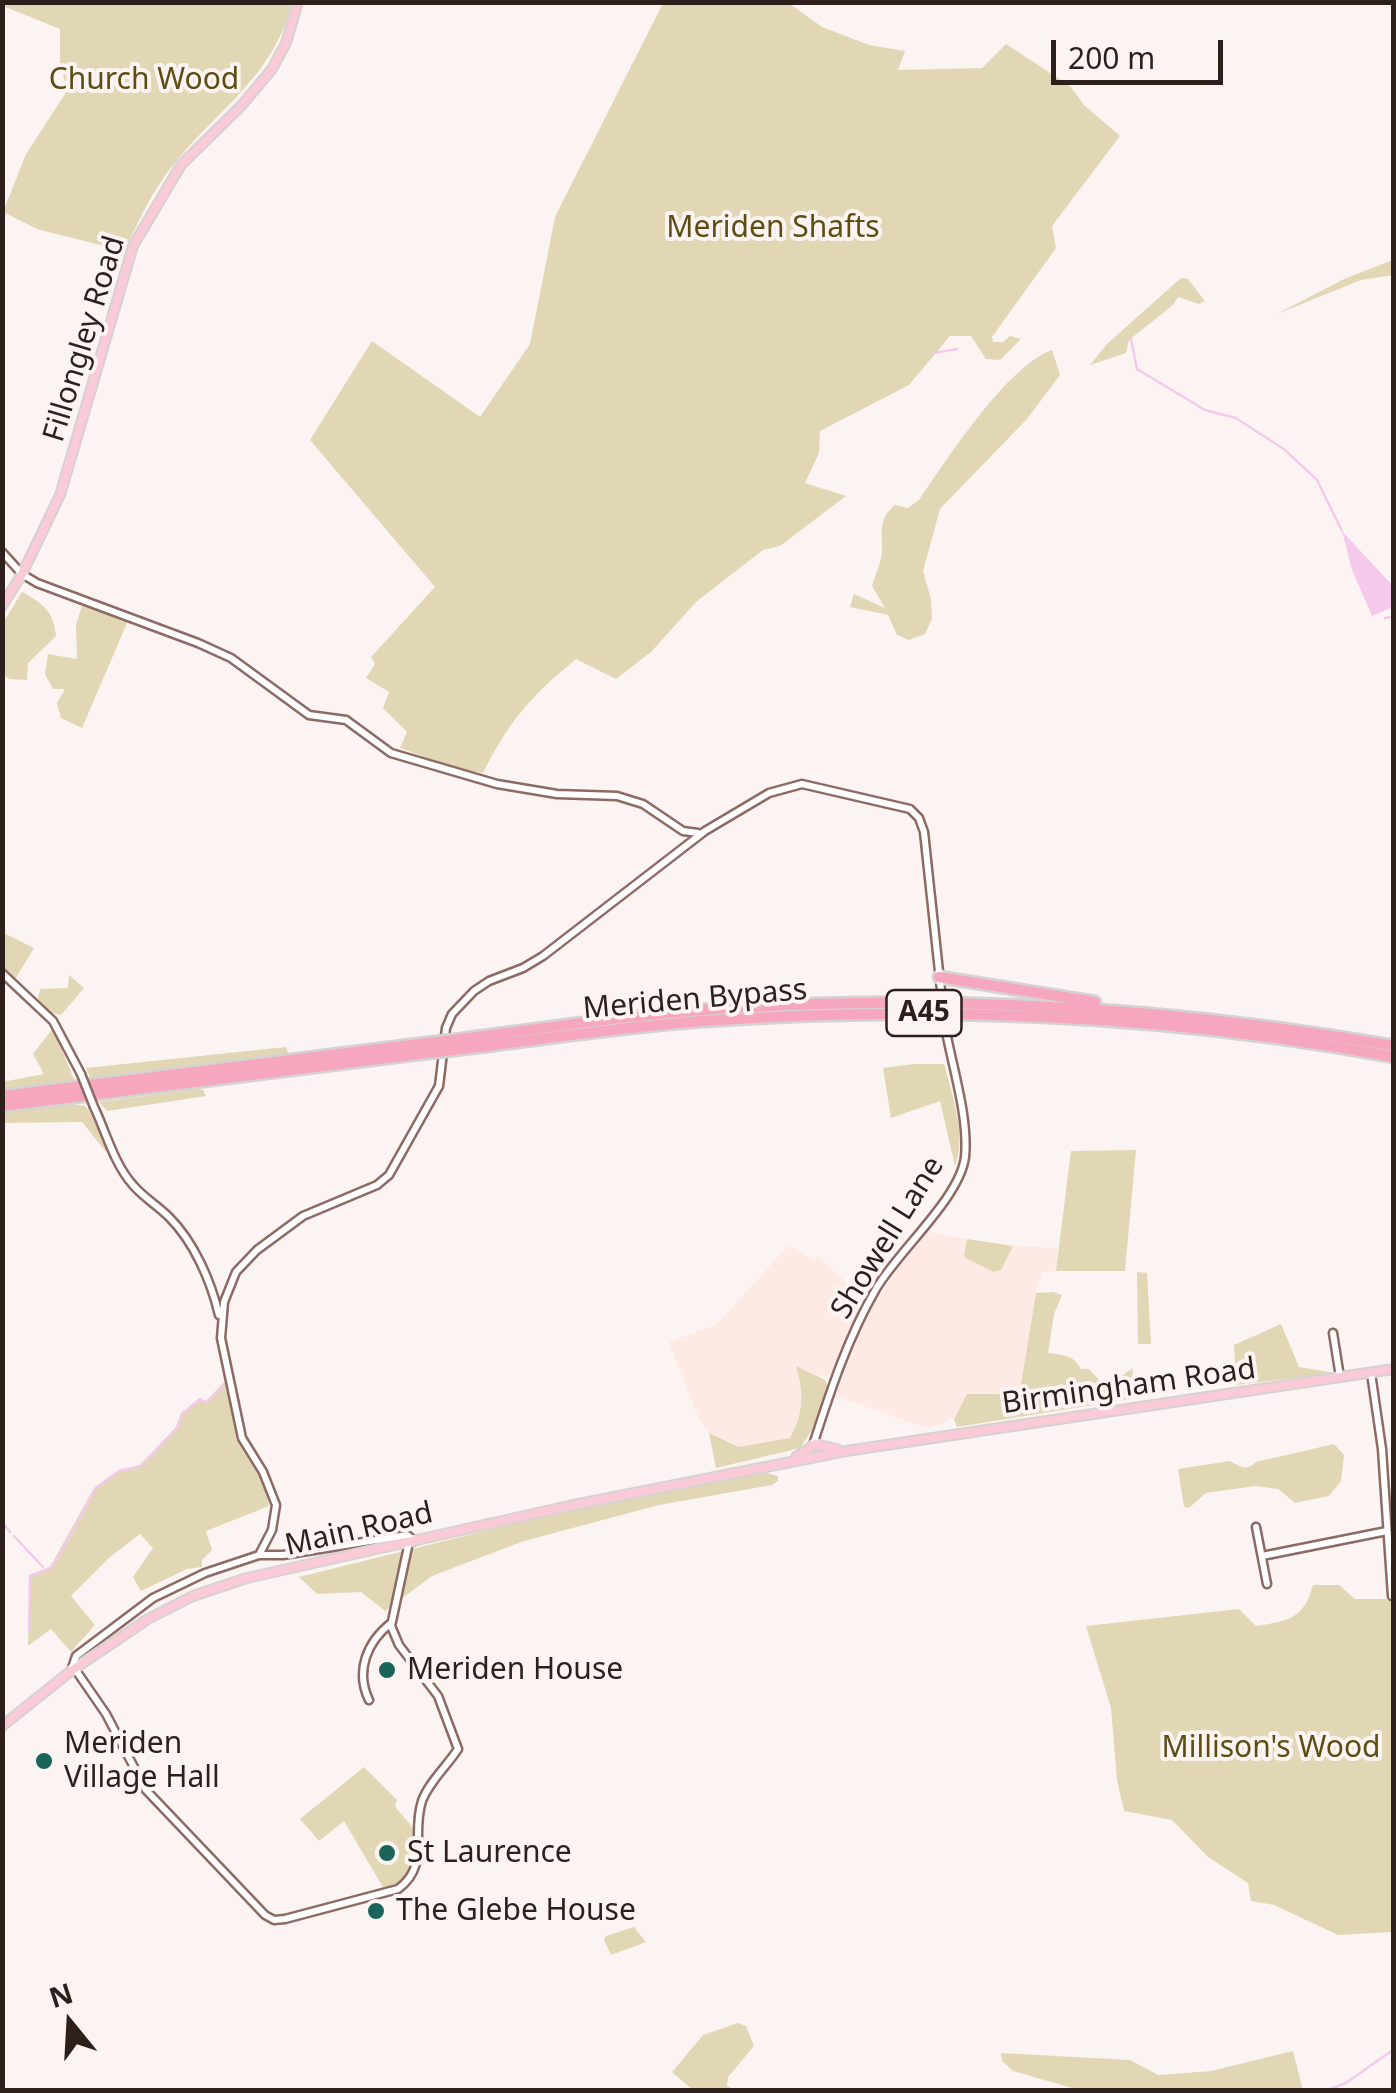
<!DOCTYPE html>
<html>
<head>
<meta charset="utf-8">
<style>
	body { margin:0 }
	#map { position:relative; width:1396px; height:2093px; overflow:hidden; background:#fcf4f2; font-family:"Noto Sans",sans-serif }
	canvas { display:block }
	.frame { position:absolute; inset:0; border:5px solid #2d1f1c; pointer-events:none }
	.north { position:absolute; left:20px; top:1973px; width:100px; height:100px; -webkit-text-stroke:8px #fcf4f2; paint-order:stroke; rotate:342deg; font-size:28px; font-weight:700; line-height:40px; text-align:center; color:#2d1f1c }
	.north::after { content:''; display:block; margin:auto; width:35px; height:45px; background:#2d1f1c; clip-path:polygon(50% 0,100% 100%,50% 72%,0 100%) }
	.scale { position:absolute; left:1051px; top:40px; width:172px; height:45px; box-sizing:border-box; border:5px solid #2d1f1c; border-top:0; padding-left:12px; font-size:30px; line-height:35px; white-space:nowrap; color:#2d1f1c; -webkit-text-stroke:8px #fcf4f2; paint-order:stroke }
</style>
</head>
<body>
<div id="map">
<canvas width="1396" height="2093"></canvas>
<div class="frame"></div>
<div class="north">N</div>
<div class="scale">200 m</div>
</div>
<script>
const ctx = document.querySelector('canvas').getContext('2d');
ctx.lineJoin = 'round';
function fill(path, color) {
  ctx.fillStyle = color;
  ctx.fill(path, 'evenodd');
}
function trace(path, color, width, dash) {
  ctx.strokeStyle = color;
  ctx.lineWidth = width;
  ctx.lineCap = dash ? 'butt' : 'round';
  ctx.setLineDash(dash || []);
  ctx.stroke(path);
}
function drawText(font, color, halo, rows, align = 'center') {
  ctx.font = font + ' "Noto Sans",sans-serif';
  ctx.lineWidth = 8;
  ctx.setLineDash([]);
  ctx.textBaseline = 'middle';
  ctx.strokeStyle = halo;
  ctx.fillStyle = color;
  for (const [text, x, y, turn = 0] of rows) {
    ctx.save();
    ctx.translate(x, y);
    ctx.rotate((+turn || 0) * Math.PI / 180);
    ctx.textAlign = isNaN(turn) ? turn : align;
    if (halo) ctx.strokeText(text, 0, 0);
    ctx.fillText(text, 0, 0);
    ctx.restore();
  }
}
const built = new Path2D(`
	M924,1231L967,1239L965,1257L1001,1270L1013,1246L1058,1248L1056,1271L1043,1272L1036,1293L1020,1390L1004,1394H967L954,1419L948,1418L944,1423L927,1428L835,1396L864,1319Z
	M789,1245L814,1261L819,1257L861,1296L862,1303L833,1372L827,1376L822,1374L820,1377L797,1367L803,1384L801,1419L790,1438L738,1447L709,1433L698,1417L669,1342L716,1325Z`);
const green = new Path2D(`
	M3,2H291V3C275,81 202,119 161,182C146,203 136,228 124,251L37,229L3,212L26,154L67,91L60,61V29L3,6Z
	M663,3H789L822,27L869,45L905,51L898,70L982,68L1006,44L1070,86L1084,105L1120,136L1052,226L1056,248L992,337L993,342H1003L1010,336L1021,339L1000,360L986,359L971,336H950L909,385L820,431L819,453L805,483L846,496L780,546L763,550L696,602L651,652L616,679L576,659C532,695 508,722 483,773L456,768L400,748L407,732L383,708L389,692L366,678L375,664L371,657L435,587L310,440L372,341L480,417L530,344L555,217Z
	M1393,260V275L1361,280L1277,314L1344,279Z
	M1181,278L1188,279L1205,301L1199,304L1178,297L1173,305L1129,340L1126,353L1090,365L1107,344Z
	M1052,350L1060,375L1027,419L940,509L923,571L931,599L932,619L925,634L909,640L897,635L888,615L850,607L854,594L885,608L872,586C875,576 881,563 882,553C883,532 877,520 895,505L908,508L919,500C947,459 1007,366 1052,350Z
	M22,592C42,603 54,611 56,636L28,663L27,680L9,679L3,674V623Z
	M82,606L128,621L82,728L61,718L57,703L65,689H53L45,674L48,654L77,659L76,625Z
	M2,932L34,948L14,981L3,971Z
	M69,975L84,988L61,1015L48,1012L38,999L40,989L68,988Z
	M53,1028L75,1082L3,1091L2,1082L44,1074L33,1054Z
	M286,1047L288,1053L283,1056L91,1080L86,1068Z
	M914,1064H944C952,1095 967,1136 955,1166L940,1101L891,1118L883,1068Z
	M197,1089L203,1090L206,1096L107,1111L99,1102Z
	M71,1104L85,1106L89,1111L106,1145V1152L82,1122L3,1123V1113Z
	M1136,1150L1125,1271H1056L1071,1151Z
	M967,1239L1013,1246L1001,1270L994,1272L964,1257Z
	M1137,1272L1147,1273L1151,1344H1138Z
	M1053,1292L1062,1295L1054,1314L1048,1353C1063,1355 1074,1355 1081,1369H1089L1106,1387L1133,1368L1130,1399L957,1427L954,1419L967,1394H1004L1020,1390L1036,1293Z
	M1281,1324L1299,1367L1335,1373L1236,1385L1234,1345Z
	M796,1366L825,1380L828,1386L812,1430L800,1448L716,1468L709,1433L738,1447L790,1438C804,1413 804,1393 796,1366Z
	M226,1380L236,1439L265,1486L269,1506L206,1531L212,1550L202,1560V1567L187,1569L141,1591L133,1577L153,1548L140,1534L110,1557L71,1596L95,1625L71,1652L51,1629L28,1646L30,1576L50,1567L94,1488L119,1470L140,1465L176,1427L181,1413L200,1398L206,1401Z
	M1334,1444L1344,1455L1341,1481L1329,1496L1295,1503L1278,1489L1255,1486L1206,1493L1189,1508L1184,1507L1178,1469L1230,1461C1241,1467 1247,1471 1256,1462Z
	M767,1473L778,1476V1481L772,1485L659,1505L524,1541L432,1576L385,1611L361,1592L317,1594L299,1577L545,1516L667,1490Z
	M1313,1585H1339L1355,1599H1389L1393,1604V1932L1338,1935L1274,1905L1251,1901L1248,1883L1208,1857L1172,1820L1124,1811L1117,1780L1111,1708L1086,1626L1239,1609L1256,1626C1288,1621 1304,1619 1313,1585Z
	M364,1767L397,1800L395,1806C400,1815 411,1822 414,1832C423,1857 408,1882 384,1889L344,1821L319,1841L300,1819Z
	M634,1927L646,1942L611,1955L604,1940L606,1936Z
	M738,2023L746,2026L754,2046L728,2077L727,2086L735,2090H693L672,2072L703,2035Z
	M1293,2051L1303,2090H1079L1013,2071L1002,2061L1001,2053L1130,2060L1158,2075L1211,2071Z`);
const water = new Path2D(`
	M1342,531L1393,586V607L1372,616L1352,570Z`);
const stream = new Path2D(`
	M1131,339L1137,369L1205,410L1236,418L1285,450L1317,480L1342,531
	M933,353L957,349
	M1385,618L1394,616
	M2,1522L10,1532
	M14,1536L43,1567
	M29,1631L30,1576L50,1568L58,1558L96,1488L119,1471L141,1466L177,1428L182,1414L200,1399L206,1403L226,1383
	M1327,2090L1346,2083L1394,2049`);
const minor = new Path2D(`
	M2,552L22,574L37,583L198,643L231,658L309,715L346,720L391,753L497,784L557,794L617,796L643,804L683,831L698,833
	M2,973L53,1021L81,1074
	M94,1107C106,1132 114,1164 133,1185C143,1197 158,1206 169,1217C194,1242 211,1281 219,1315
	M1333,1333L1340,1377
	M1371,1373L1382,1449L1392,1596
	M813,1445C830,1392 848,1337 876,1289C898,1251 960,1198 965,1157C969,1116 951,1063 944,1021
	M1256,1527L1267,1584
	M259,1555L272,1530L276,1505L263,1472L242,1438L221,1338L224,1302L236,1272L257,1250L303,1216L377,1185L389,1175L439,1086L446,1028L452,1014L474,991L489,981L523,968L543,956L705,831L769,793L802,784L910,809L919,818L924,832L941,990
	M1262,1556L1387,1531
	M75,1669L106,1714L146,1790L265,1915L274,1920L285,1919L398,1889C430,1866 411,1834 422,1801C429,1782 447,1766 458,1749L438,1696L399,1645L391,1626L409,1542
	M71,1671L76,1656L153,1598L205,1573L259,1555H283L407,1535L415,1541
	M369,1700C355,1671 367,1642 391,1623`);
const major = new Path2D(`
	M2,606L22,574L60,495L133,246L181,165L242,105L272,69L286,43L298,2
	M796,1457L815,1444L837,1449
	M2,1726L71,1671L148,1619L193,1596L247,1578L569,1506L846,1451L1394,1369`);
const highway = new Path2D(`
	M939,977L1095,1002
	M454,1040C552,1027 650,1012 749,1007C965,995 1180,1009 1394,1046
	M454,1050C537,1040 620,1027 703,1021C935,1005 1165,1014 1394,1057
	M2,1096L419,1044
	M2,1106L419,1054`);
const minorBridge = new Path2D(`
	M941,990L944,1021
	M81,1074L94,1107`);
const highwayBridge = new Path2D(`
	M419,1044L454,1040
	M419,1054L454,1050`);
const markers = [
	[387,1670,10,"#1a6459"],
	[44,1761,10,"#1a6459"],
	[387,1853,10,"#1a6459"],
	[376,1911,10,"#1a6459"]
];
const shields = [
	[924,1013,75]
];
const shieldNames = [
	["A45",924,1013]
];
const parkNames = [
	["Church Wood",144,80],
	["Meriden Shafts",773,228],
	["Millison's Wood",1271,1748]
];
const streetNames = [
	["Fillongley Road",85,339,-73],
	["Meriden Bypass",695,1000,-5],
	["Showell Lane",888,1238,-58],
	["Birmingham Road",1129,1387,-8],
	["Main Road",359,1530,-13]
];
const poiNames = [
	["Meriden House",407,1670],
	["Meriden",64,1744],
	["Village Hall",64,1778],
	["St Laurence",407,1853],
	["The Glebe House",396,1911]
];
fill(built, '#fdeae5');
fill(green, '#e2d7b4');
fill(water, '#f4c9ec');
trace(stream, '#f4c9ec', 2.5);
trace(minor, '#8d6a63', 11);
trace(major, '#d5d2d2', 12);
trace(highway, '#d5d2d2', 15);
trace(minor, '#fff', 6);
trace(major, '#facad7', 8);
trace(highway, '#f6a7bd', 10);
trace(minorBridge, '#8d6a63', 11, []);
trace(highwayBridge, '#d5d2d2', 15, []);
trace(minorBridge, '#fff', 6);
trace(highwayBridge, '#f6a7bd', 10);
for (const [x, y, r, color] of markers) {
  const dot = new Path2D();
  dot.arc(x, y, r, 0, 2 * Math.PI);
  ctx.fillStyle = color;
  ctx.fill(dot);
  trace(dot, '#fcf4f2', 4);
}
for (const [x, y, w] of shields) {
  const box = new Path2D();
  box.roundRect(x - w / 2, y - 23, w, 46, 8);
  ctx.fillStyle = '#fcf4f2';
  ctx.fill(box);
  trace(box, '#2d1f1c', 2.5);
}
drawText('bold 28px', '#2d1f1c', null, shieldNames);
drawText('30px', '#5e4d12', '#fcf4f2', parkNames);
drawText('30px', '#2d1f1c', '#fcf4f2', streetNames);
drawText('30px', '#2d1f1c', '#fcf4f2', poiNames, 'left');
</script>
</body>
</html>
